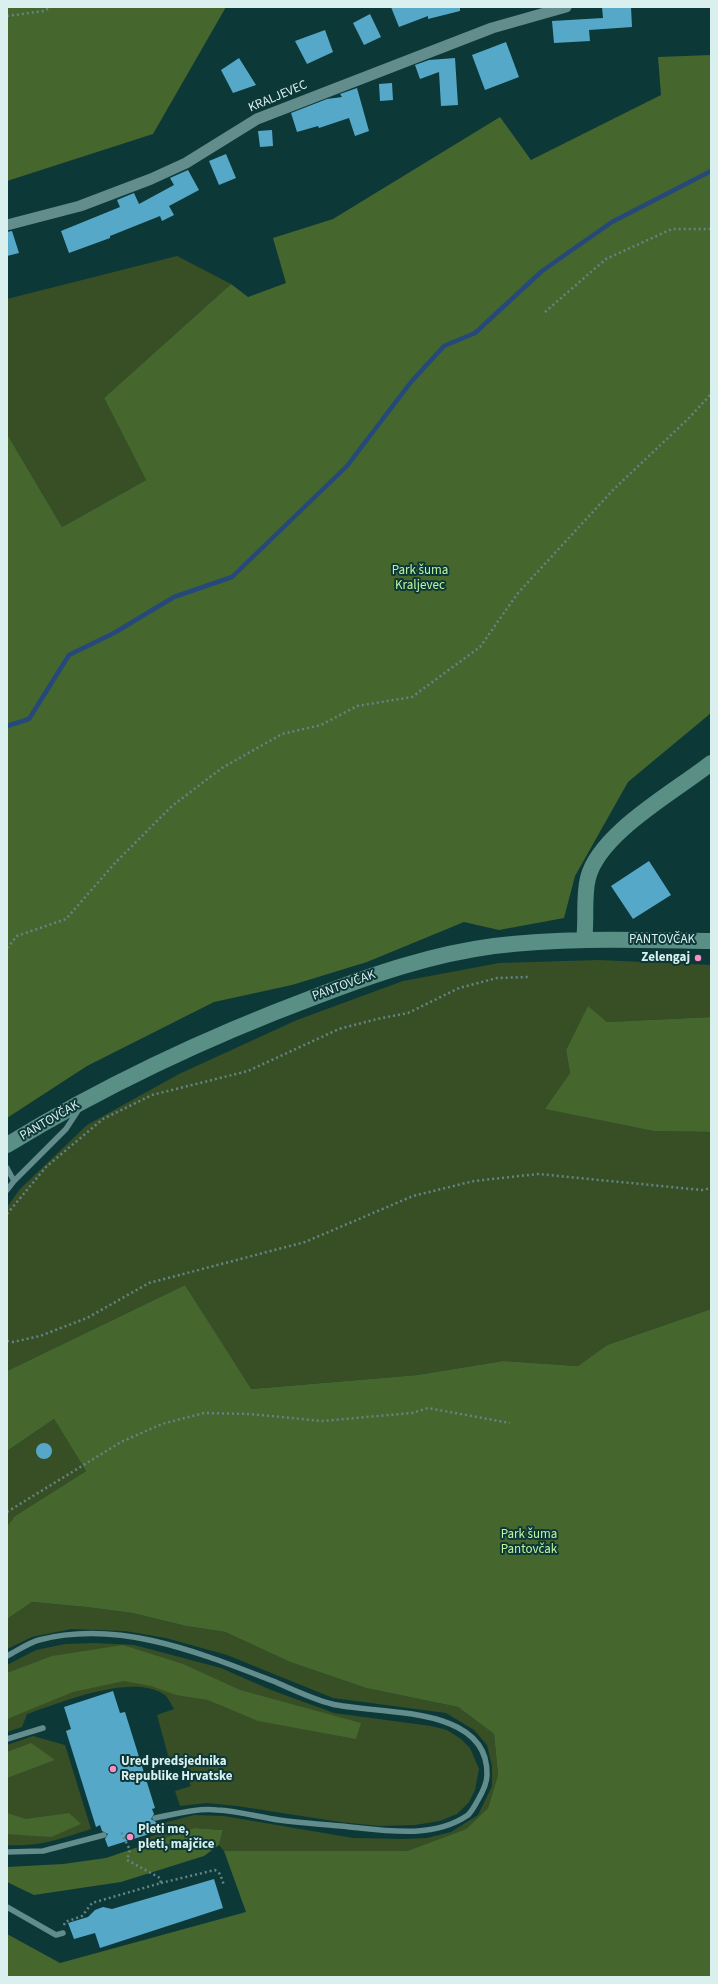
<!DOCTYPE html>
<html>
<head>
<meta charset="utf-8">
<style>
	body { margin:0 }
	#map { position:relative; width:718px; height:1984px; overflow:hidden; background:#0d3838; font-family:"Source Sans 3",sans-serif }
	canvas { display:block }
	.frame { position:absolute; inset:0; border:8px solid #daf0ef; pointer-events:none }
</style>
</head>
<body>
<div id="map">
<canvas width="718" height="1984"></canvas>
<div class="frame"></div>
</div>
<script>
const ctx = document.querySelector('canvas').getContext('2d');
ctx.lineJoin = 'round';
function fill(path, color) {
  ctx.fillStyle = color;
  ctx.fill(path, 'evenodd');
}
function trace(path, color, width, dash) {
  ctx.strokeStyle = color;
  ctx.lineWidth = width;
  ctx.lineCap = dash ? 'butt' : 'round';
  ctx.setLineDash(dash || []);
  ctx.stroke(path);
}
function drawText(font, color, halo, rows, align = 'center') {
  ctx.font = font + ' "Source Sans 3",sans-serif';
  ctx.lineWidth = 4;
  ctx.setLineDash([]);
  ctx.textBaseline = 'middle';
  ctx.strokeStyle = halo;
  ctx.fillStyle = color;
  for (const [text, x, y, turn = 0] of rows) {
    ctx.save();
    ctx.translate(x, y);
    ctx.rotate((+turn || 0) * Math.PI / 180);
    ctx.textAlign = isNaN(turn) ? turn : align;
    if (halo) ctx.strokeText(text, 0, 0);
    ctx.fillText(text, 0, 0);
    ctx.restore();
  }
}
const green = new Path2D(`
	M177,256L231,284L104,398L146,480L62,527L7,434V299Z
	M598,960L711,965V1017L607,1022L588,1007L566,1050L570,1073L546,1109L653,1131L711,1132V1309L607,1345L578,1366L503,1361L417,1375L250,1389L185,1285L7,1371V1207L20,1189L87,1125L179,1074L297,1020L403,981L499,963Z
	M54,1419L86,1471L15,1516L7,1526V1451Z
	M32,1602L86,1607L132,1613L186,1626L225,1632L290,1662L366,1688L458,1707L494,1734L498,1775L488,1808L466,1829L407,1851H224L219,1845L223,1830L194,1828L139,1847L138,1841L161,1833L160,1824L194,1815L224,1816L353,1838L405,1839L427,1838L451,1832L478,1815L492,1786V1766L487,1745L474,1730L446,1713L333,1698L227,1655L166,1638L125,1631L71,1629L32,1637L7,1649V1619Z
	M96,1643L134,1645L221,1668L271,1690L334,1713L431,1726L447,1730L461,1739L470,1748L479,1769L475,1790L469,1802L457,1814L440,1821L415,1825L379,1826L340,1822L237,1806L207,1803L180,1806L175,1791L191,1786L184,1766L169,1759L157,1715L174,1709C172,1706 169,1699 166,1696C136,1671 59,1703 27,1714L22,1727L7,1732V1665L36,1650L65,1644Z
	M33,1736L65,1745L91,1829C60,1839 40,1847 7,1845V1745Z`);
const forest = new Path2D(`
	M7,7H226L153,134L7,181Z
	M711,55V713L628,782L575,876L564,918L499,930L464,922L367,962L292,985L214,1002L87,1066L7,1118V434L62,527L146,480L104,398L231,284L248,297L286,283L273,238L333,219L500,117L531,160L661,95L658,57Z
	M588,1006L607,1022L711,1017V1132L653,1131L545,1109L570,1073L566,1050Z
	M185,1285L251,1389L417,1375L503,1361L578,1366L607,1345L711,1309V1977H7V1934L60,1963L246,1912L224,1851H407L466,1829L488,1808L498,1775L494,1734L458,1707L366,1688L290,1662L225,1632L186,1626L132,1613L86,1607L32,1602L7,1619V1526L15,1516L86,1471L54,1419L7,1451V1371Z
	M123,1645L183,1664L240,1690L361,1723L356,1739L258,1721L208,1700L176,1695L151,1686L124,1681L73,1692L7,1719V1673L52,1656Z
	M31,1743L55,1760L7,1778V1752Z
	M7,1813L26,1819L69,1813L81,1824L51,1837L7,1834Z
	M194,1828L223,1830L219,1845L204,1856L121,1882L34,1895L7,1882V1867L63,1864L106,1858Z`);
const stream = new Path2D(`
	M7,726L29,719L69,655L114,633L174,597L232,577L347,466L411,382L444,346L475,333L542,271L612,222L711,171`);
const building = new Path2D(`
	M391,7H460V11L428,19V16L399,27Z
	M602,7H631L632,27L589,30L590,41L554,43L552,21L603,18Z
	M370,14L381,37L364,45L353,23Z
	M325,30L333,52L307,64L295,41Z
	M506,42L519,77L485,90L472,55Z
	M239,58L256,85L233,93L221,70Z
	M455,58L458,105L441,106L439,72L420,79L415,65L429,60Z
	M392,83L393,100L380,101L379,84Z
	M357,88L369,131L355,136L349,118L319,128L318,126L297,132L291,113L327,99L342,97L340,94Z
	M272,130L273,146L260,147L258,131Z
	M226,154L236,178L219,185L209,161Z
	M188,170L199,190L169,206L174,215L162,221L160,216L110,236V238L69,253L61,231L120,207L117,200L134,193L139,204L174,185L170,178Z
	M12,231L19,253L7,256V232Z
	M649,861L671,895L633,919L611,886Z
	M36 1451a8 8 0 1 1 16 0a8 8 0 1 1-16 0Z
	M113,1691L120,1713L125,1712L155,1808L152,1809L154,1814L151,1819L156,1822L159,1831L108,1847L105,1839L108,1834L102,1831L100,1825L96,1827L66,1731L71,1729L64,1707Z
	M214,1879L223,1908L100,1948L95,1933L74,1939L68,1923L88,1917L95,1910L103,1907L112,1909Z`);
const path = new Path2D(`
	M7,16L44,11L51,7
	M545,312L606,259L672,229H711
	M7,948L17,936L66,919L115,863L172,806L222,768L282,734L321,725L357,706L412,697L480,647L518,593L613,490L689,418L711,394
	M7,1214L46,1167L103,1119L152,1095L248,1071L339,1029L377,1019L408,1013L459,988L497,978L528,977
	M7,1341L13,1342L40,1336L87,1318L149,1283L305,1242L413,1196L474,1181L538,1174L702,1190L711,1188
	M7,1512L121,1442L162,1424L204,1413L250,1414L322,1421L412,1413L428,1408L510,1423
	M161,1883L215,1870L220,1874L224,1885
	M64,1925L65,1922L82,1916L92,1903L161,1883L160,1878L127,1860L130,1850L120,1830`);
const lane = new Path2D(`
	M7,1168L14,1181L7,1190
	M14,1181L66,1129L79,1109
	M7,1656C17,1651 28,1643 39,1640C119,1619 200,1653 273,1681C292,1689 312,1699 332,1704C378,1715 489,1704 487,1775C487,1783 482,1793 478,1800C475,1805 472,1811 468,1815C432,1840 382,1830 341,1826C321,1824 300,1823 279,1820C259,1817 238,1811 217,1810C196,1808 176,1814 155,1818
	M7,1739L43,1728
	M7,1852L43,1851L104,1835
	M7,1907L56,1935L63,1933`);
const street = new Path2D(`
	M7,225L80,206L151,179L186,163L257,119L492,28L566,7`);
const secondary = new Path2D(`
	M584,940C587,920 583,898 588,878C599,833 676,791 711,763
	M7,1145C105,1085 210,1036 317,996C374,974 433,954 494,946C566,937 639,940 711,941`);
const markers = [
	[698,958,4,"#fb8fc5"],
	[113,1769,4,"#fb8fc5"],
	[130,1837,4,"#fb8fc5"]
];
const streetNames = [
	["KRALJEVEC",278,97,-23],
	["PANTOVČAK",662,940],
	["PANTOVČAK",344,986,-20],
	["PANTOVČAK",50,1121,-30]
];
const parkNames = [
	["Park šuma",420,571],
	["Kraljevec",420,586],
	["Park šuma",529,1535],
	["Pantovčak",529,1550]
];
const poiNames = [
	["Zelengaj",690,958,"right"],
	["Ured predsjednika",121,1762],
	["Republike Hrvatske",121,1777],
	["Pleti me,",138,1830],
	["pleti, majčice",138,1845]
];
fill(green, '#384f26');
fill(forest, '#45662c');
trace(stream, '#26497b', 4.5);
fill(building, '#56a8c8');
trace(path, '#638585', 2.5, [2, 3]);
trace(lane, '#638c8c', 5.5);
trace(street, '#638c8c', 11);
trace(secondary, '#598f85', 16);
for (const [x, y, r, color] of markers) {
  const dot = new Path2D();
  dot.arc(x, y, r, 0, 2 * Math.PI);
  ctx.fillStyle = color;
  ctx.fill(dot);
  trace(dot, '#0d3838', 1.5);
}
drawText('13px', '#daf0ef', '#0d3838', streetNames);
drawText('13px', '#c1f39d', '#0d3838', parkNames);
drawText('bold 13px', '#daf0ef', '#0d3838', poiNames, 'left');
</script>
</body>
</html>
